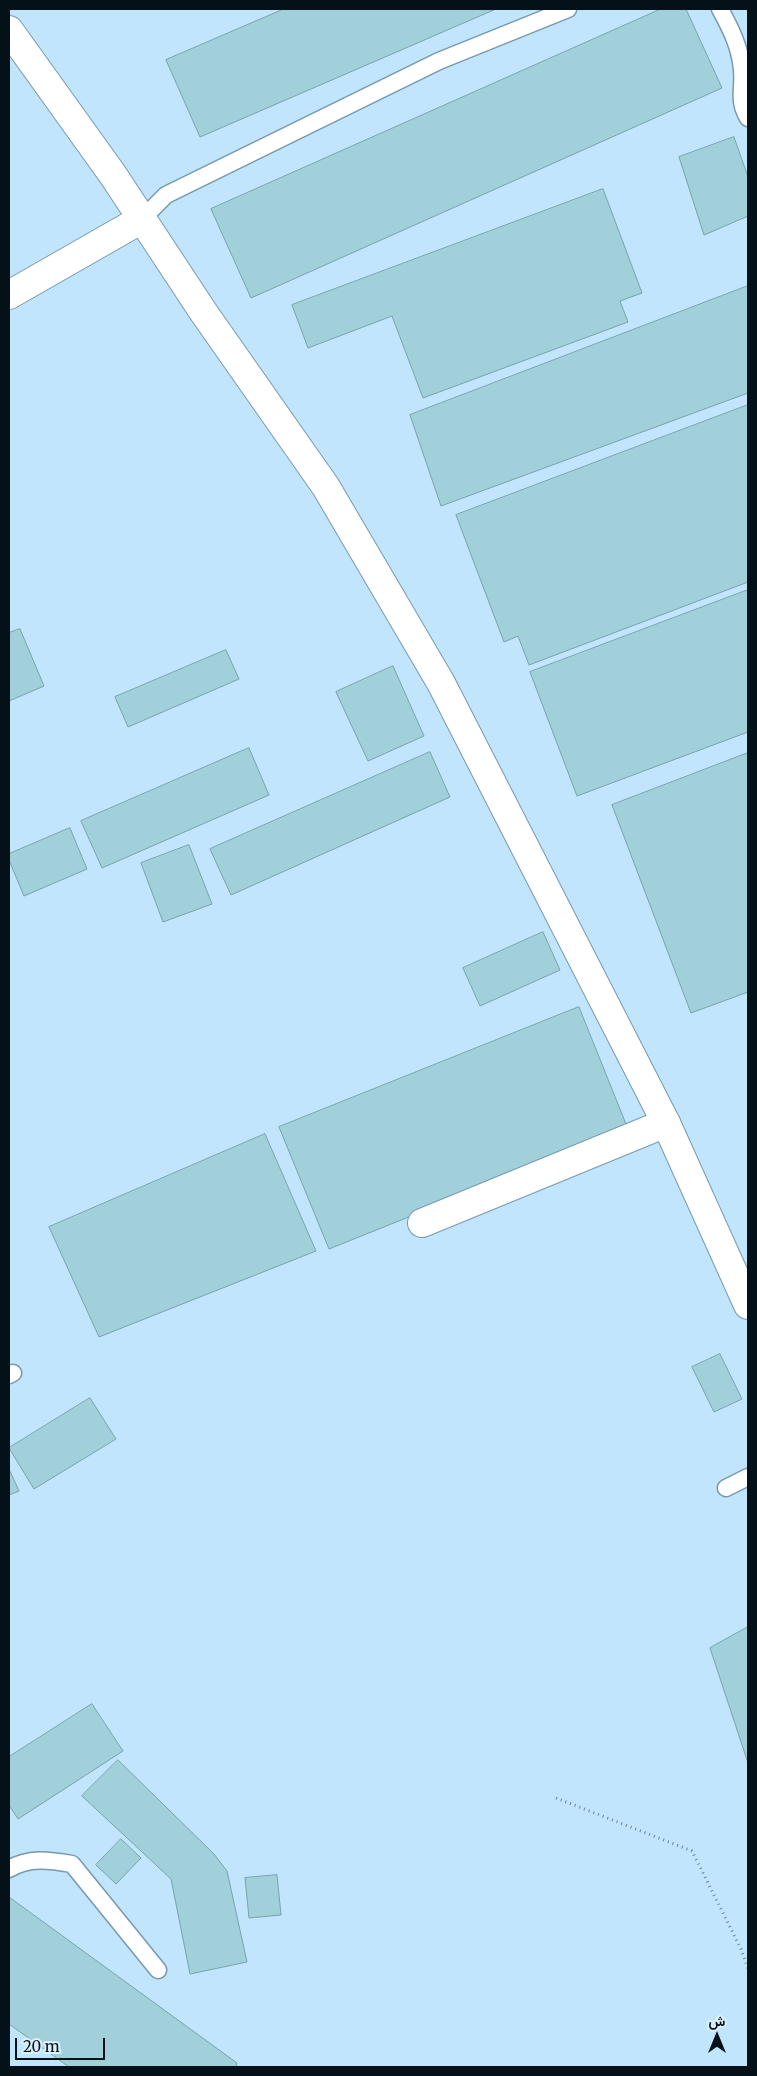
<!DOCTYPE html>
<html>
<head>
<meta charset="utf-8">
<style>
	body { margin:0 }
	#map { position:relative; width:757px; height:2076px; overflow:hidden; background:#c1e5fc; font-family:Merriweather,Vazirmatn,serif }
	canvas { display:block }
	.frame { position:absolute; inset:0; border:10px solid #051119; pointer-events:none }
	.north { position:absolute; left:692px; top:2011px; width:50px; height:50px; -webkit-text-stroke:4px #daf0fe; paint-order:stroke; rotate:0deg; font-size:14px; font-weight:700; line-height:20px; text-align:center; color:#051119 }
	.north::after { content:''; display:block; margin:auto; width:18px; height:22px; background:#051119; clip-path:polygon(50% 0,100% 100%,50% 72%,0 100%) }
	.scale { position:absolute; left:15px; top:2038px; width:90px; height:22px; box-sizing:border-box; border:2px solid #051119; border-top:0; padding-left:6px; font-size:15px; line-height:18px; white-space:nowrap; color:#051119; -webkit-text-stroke:4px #daf0fe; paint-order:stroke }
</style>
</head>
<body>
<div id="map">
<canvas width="757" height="2076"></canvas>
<div class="frame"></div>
<div class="north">ش</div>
<div class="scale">20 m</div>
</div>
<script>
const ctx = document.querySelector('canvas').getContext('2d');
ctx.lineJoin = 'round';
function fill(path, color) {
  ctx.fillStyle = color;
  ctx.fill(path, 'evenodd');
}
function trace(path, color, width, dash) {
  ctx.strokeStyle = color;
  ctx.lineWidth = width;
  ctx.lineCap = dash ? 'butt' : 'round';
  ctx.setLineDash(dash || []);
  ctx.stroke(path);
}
const building = new Path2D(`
	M284,9H496L200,137L166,60Z
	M661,9H686L722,88L251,298L211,209Z
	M734,137L748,177V216L704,235L679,157Z
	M603,189L642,293L620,301L628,322L423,398L392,316L308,348L292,305Z
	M748,286V393L441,506L410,415Z
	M748,405V582L529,665L518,636L504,642L456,515Z
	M748,590V732L577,796L530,672Z
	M20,629L44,686L9,701V633Z
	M226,650L239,679L128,727L115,697Z
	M393,666L424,736L368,761L336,692Z
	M249,748L269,795L102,868L81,821Z
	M430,752L450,797L231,895L210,849Z
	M748,753V992L691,1013L612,805Z
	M70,828L87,869L24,896L9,860V854Z
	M189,845L212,904L163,922L141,863Z
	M543,932L560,970L480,1006L463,968Z
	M579,1007L628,1129L329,1249L279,1127Z
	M265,1134L316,1251L99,1337L49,1227Z
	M720,1354L742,1399L714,1412L692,1367Z
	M90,1398L116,1439L34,1489L9,1448Z
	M9,1469L19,1491L9,1495Z
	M748,1627V1763L710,1648Z
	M92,1704L123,1751L18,1819L9,1805V1757Z
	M118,1760L214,1854L227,1871L247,1962L190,1974L171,1879L82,1796Z
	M121,1839L141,1858L116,1884L96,1865Z
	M277,1875L281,1915L249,1918L245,1878Z
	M9,1897L237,2063L236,2067H69L9,2024Z`);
const path = new Path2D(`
	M556,1798L692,1851L741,1949L748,1969`);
const service = new Path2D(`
	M720,9C731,29 740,47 742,70C744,90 737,99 748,118
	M142,219L166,195L439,61L568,9
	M9,1375L13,1373
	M726,1488L748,1477
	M9,1869C29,1857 49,1860 72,1864L158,1970`);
const minor = new Path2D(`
	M9,295L142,219
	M422,1223L666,1123`);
const tertiary = new Path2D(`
	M9,30L113,175L204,313L326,487L441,683L666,1123L748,1305`);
fill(building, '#a2d0da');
trace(building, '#76a2ac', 1);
trace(service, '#7799af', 19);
trace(minor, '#7799af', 30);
trace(tertiary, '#7799af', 30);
trace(path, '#6b8494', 3, [1, 4]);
trace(service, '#fff', 16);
trace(minor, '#fff', 28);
trace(tertiary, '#fff', 28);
</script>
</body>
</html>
